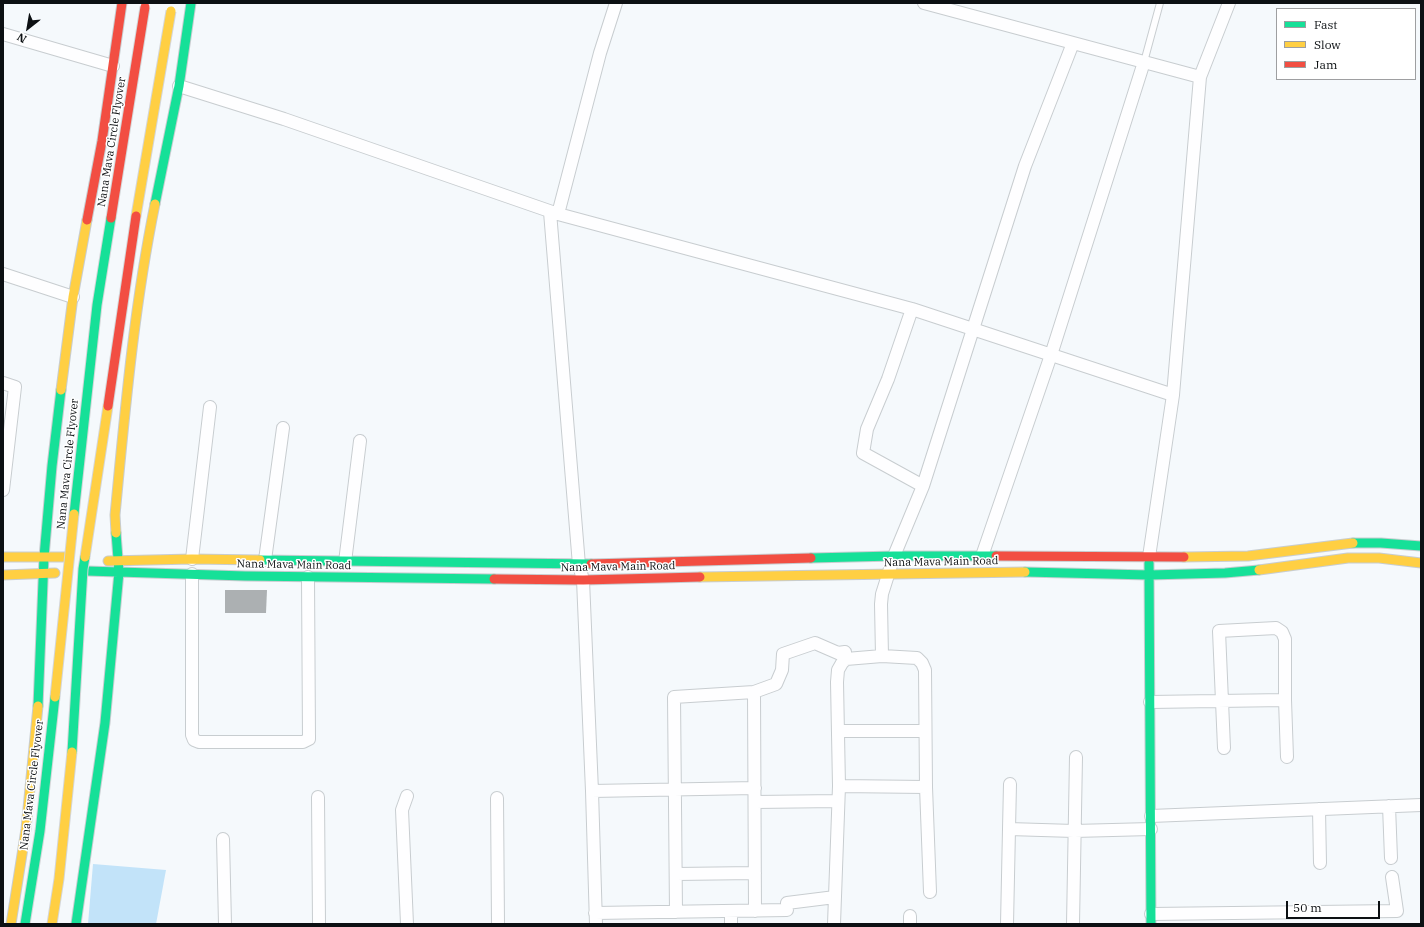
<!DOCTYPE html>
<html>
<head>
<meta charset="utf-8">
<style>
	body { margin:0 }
	#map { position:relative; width:1424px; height:927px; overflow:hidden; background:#f5f9fc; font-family:"IBM Plex Serif",serif }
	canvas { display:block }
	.frame { position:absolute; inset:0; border:4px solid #0c1013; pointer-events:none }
	.legend { position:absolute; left:1276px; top:8px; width:140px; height:72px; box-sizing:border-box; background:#fff; border:1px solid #9e9fa1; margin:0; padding:5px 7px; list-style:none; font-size:12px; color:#0c1013 }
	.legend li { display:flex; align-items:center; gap:8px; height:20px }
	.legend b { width:20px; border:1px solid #9e9fa1 }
	.north { position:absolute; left:8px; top:8px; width:40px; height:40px; -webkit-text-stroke:3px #fff; paint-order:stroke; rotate:211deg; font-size:11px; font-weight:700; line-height:16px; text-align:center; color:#0c1013 }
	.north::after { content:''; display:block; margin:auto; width:14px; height:18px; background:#0c1013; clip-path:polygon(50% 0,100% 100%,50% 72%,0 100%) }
	.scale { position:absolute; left:1286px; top:901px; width:94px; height:18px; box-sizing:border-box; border:2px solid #0c1013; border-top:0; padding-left:5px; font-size:12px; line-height:14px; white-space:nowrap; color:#0c1013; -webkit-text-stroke:3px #fff; paint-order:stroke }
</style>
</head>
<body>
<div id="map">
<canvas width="1424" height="927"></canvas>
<div class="frame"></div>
<ul class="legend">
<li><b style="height:5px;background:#16e098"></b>Fast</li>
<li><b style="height:5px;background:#ffcf43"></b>Slow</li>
<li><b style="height:5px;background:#f24e42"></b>Jam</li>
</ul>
<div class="north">N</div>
<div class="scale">50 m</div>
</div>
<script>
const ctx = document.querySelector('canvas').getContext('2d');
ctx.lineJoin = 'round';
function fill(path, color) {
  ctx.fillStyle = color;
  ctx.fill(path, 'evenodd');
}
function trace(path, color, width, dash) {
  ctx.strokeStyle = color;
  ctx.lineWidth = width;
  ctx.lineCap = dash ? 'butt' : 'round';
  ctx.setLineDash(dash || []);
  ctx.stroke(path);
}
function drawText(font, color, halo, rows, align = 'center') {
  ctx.font = font + ' "IBM Plex Serif",serif';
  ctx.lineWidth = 3;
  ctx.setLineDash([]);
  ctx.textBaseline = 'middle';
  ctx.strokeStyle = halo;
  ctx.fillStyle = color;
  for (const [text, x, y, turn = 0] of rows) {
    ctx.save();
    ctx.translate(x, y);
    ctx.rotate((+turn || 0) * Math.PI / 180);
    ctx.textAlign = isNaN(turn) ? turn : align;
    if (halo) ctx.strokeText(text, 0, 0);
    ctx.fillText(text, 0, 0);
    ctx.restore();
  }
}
const green = new Path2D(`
	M93,864L166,870L156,924H88Z`);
const building = new Path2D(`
	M225,590H267L266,613H225Z`);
const lane = new Path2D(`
	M1144,62L1160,3`);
const street = new Path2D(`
	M924,3L1200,77
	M3,34L113,66
	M179,86L284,119L558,214L912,309L1173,395
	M550,212L579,565L583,580L592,791L596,924
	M558,214L600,53L616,3
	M3,274L73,297
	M912,309L888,379L867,429L863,453L923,486
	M3,383L15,387L3,490
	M982,556L1051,355L1144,62
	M1149,557L1173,395L1200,77L1229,3
	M192,559L210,407
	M265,560L283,428
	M345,562L360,441
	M192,574V735L194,740L199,742H303L309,739L308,577
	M754,692L755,911
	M1150,702L1285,700L1287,757
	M838,731H925
	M1224,748L1219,631L1276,628L1282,632L1285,639V700
	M839,786L837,682L838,670L842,663L846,659L882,656
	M592,791L755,788
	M407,796L402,810L407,924
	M318,797L319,924
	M497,798L498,924
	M755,802L838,801
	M1389,806L1391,858
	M1319,809L1320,863
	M1151,816L1421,805
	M1009,829L1010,784
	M223,839L225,924
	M676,874L755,873
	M930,892L926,787L925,670L922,663L917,658L882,656L881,604L882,594L894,556L923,486L1025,166L1073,43
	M787,903L835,897
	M731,911V924
	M676,912L674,697L754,692L776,684L782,670L783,654L815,643L838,653L845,652
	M595,913L787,910
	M1151,914L1397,911L1392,877
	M910,916V924
	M834,924L839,786L926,787
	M1007,924L1009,829L1074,831L1151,829
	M1073,924L1076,757`);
const fast = new Path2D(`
	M155,204L179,86L191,3
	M1353,543H1381L1421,546
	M811,558L894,556H996
	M260,560L591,564
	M1149,563L1151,924
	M87,571L245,576L494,579
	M1025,572L1149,575L1225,573L1259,570
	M38,706L44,557L52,466L61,390
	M76,924L105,723L119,572L116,533`);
const slow = new Path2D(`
	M61,390L73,297L87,220
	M116,533L115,515C125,411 134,307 155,204
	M3,557H65
	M1184,557L1248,556L1353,543
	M108,561L192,559L260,560
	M1259,570L1348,558H1379L1421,563
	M3,575L55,573
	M700,577L1025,572
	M11,924L26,829L38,706`);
const jam = new Path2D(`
	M87,220L102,141L122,3
	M996,556L1184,557
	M591,564L811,558
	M494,579L583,580L700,577`);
const fastBridge = new Path2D(`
	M74,514L97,305L111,218
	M72,752L83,569L85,557
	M25,924L40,831L55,697`);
const slowBridge = new Path2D(`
	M136,216L171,11
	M85,557L108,406
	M55,697L74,514
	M52,924L59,879L72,752`);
const jamBridge = new Path2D(`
	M111,218L145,7
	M108,406L136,216`);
const streetNames = [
	["Nana Mava Circle Flyover",112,142,-81],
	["Nana Mava Circle Flyover",68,464,-84],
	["Nana Mava Main Road",941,562,-1],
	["Nana Mava Main Road",294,565,1],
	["Nana Mava Main Road",618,567,-1],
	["Nana Mava Circle Flyover",32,785,-83]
];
fill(green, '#c2e3f9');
fill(building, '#acb0b2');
trace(lane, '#c8cdd0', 8);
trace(street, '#c8cdd0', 14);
trace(fast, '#c8cdd0', 11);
trace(slow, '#c8cdd0', 11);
trace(jam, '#c8cdd0', 11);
trace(lane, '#fefeff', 6);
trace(street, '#fefeff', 12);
trace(fast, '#16e098', 9);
trace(slow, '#ffcf43', 9);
trace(jam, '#f24e42', 9);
trace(fastBridge, '#d4d6d8', 11, []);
trace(slowBridge, '#d4d6d8', 11, []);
trace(jamBridge, '#d4d6d8', 11, []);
trace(fastBridge, '#16e098', 9);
trace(slowBridge, '#ffcf43', 9);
trace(jamBridge, '#f24e42', 9);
drawText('11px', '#0c1013', '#fff', streetNames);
</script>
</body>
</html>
